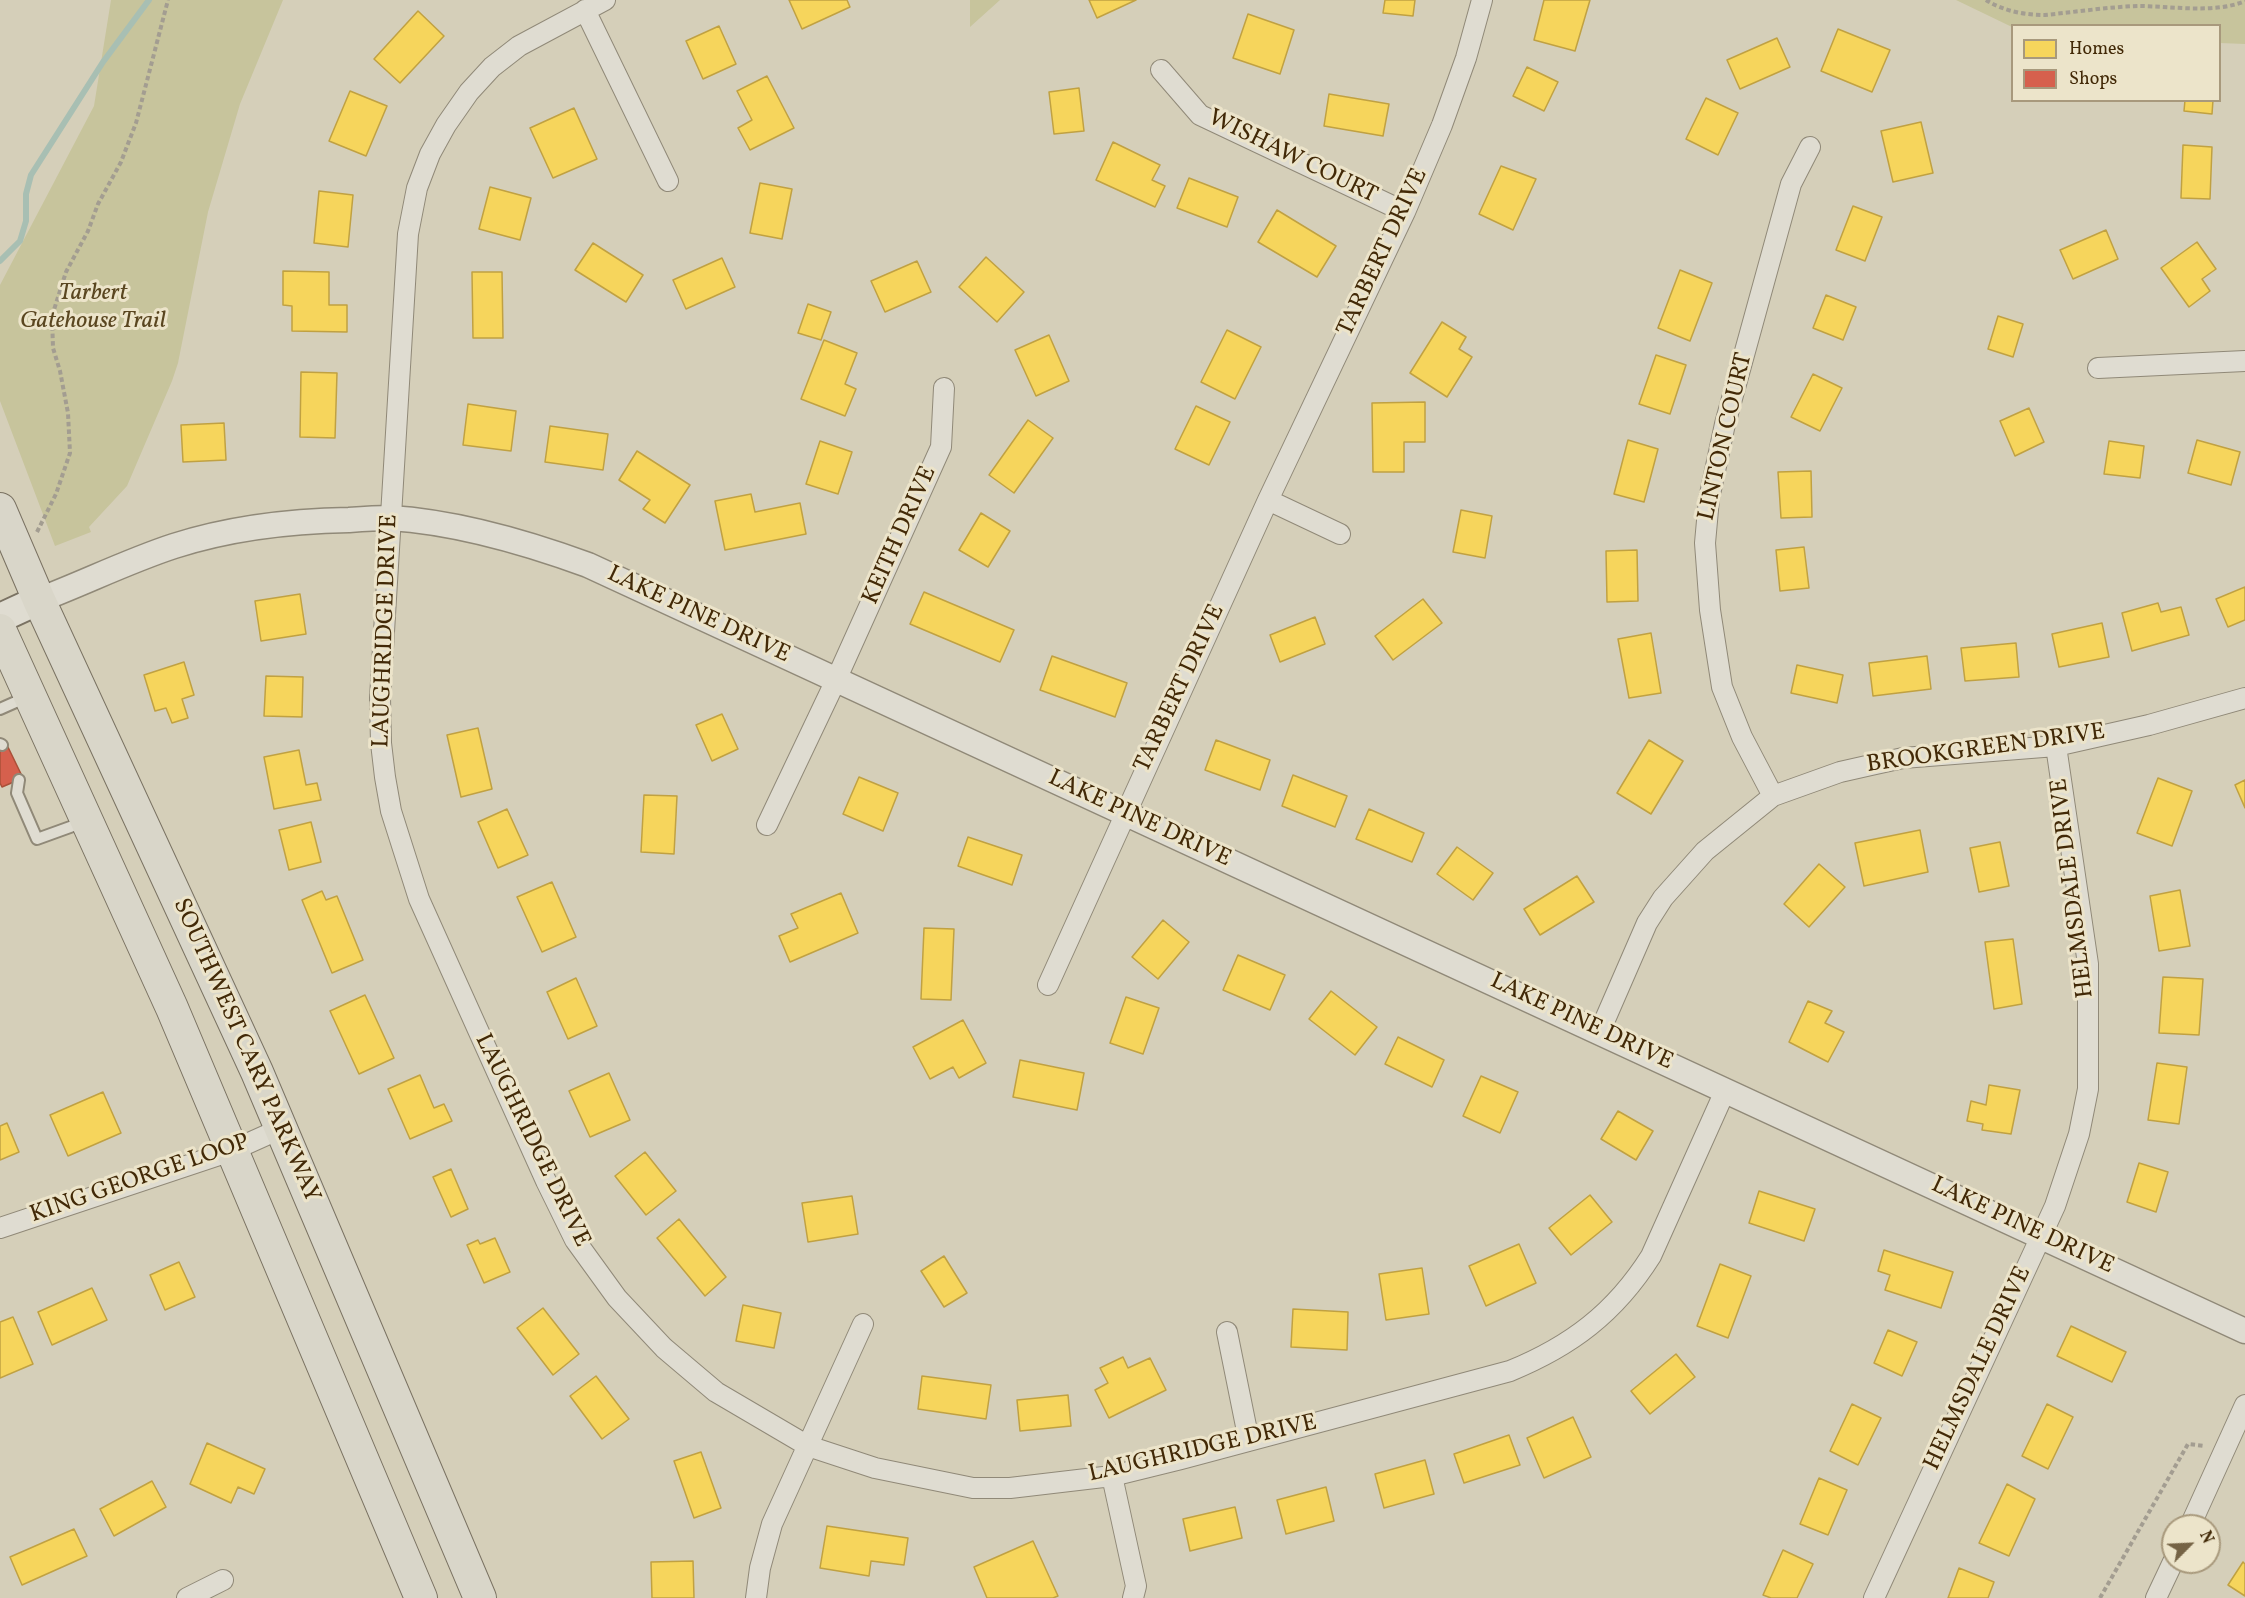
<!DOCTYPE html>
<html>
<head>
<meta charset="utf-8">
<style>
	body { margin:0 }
	#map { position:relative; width:2245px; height:1598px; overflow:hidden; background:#d5cfb9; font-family:Vollkorn,serif }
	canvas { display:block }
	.legend { position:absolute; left:2011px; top:24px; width:210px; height:78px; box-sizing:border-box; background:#ece4ca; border:2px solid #a8997c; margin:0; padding:8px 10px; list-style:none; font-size:18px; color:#422907 }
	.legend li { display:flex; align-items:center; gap:12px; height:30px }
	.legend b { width:30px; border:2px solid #a8997c }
	.north { position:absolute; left:2161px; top:1514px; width:60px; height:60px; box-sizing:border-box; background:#ece4ca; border:2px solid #a8997c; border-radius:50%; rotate:66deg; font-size:16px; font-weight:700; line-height:24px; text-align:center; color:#422907 }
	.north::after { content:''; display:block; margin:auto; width:21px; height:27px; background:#756345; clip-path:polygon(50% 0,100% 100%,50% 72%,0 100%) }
</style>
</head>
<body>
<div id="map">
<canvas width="2245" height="1598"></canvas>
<ul class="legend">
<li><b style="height:16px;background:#f6d55c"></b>Homes</li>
<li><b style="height:16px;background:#d6604d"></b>Shops</li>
</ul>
<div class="north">N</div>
</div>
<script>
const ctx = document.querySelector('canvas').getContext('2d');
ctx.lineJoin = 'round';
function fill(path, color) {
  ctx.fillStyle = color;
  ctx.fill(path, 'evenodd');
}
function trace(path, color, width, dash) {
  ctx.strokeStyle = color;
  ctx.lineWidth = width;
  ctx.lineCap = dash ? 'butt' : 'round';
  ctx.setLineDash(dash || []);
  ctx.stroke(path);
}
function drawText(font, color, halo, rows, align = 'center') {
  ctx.font = font + ' Vollkorn,serif';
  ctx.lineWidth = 6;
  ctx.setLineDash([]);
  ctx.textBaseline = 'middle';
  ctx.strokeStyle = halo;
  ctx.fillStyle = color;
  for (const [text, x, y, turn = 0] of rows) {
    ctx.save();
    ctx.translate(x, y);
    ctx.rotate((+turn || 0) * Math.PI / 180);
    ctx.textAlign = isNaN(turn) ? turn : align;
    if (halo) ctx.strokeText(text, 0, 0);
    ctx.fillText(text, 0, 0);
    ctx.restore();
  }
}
const green = new Path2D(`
	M111,0H283L240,104L208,212L178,363L172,381L127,486L89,527L91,532L55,546L0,401V285L94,106Z
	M970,0H1000L970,27Z
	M1956,0H2245V44L2220,43V26L2012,27Z`);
const homes = new Path2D(`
	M789,0H847L850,7L802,29Z
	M1089,0H1136L1097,18Z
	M1385,0H1415L1413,16L1383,13Z
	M1544,0H1590L1575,51L1534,40Z
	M418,11L444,36L400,83L374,59Z
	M1248,14L1294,30L1280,74L1233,58Z
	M719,26L736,64L703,79L686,41Z
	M1838,29L1890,50L1872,92L1821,71Z
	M1777,38L1790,67L1740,89L1727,60Z
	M1527,67L1558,82L1544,111L1513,96Z
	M767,76L794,128L750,150L738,128L752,120L737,91Z
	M1079,88L1084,131L1054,134L1049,92Z
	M350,91L387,106L366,156L329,141Z
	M1329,94L1389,104L1383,136L1324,126Z
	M1706,98L1738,113L1718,155L1686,139Z
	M2185,100H2213L2212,114L2184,111Z
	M574,108L597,159L553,178L530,128Z
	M1921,122L1933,173L1893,182L1881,131Z
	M1113,142L1160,165L1152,180L1165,186L1155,207L1096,180Z
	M2183,145L2212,147L2210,199L2181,198Z
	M1501,166L1536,179L1513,230L1479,214Z
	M1189,178L1238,197L1227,227L1177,208Z
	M760,183L792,189L782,239L750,233Z
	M490,187L531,198L520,240L479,229Z
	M319,191L353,195L348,247L314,243Z
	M1853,206L1882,217L1865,261L1836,250Z
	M1277,210L1336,246L1317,277L1258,242Z
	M2106,230L2118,259L2073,279L2060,250Z
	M2197,242L2216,269L2202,279L2210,291L2189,307L2161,268Z
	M593,243L643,275L626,302L575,270Z
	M986,257L1024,292L997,322L959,287Z
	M722,258L735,287L686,309L673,280Z
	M917,261L931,292L885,312L871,281Z
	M1680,270L1712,283L1690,341L1658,328Z
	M283,271L329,272V305H347V332L292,331V306L283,305Z
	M472,272H502L503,338H473Z
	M1826,295L1856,307L1843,340L1813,328Z
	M808,304L831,312L821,340L798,333Z
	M1998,316L2023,324L2013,357L1988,349Z
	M1442,322L1466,337L1459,349L1472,357L1447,397L1410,373Z
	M1227,330L1261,347L1235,399L1201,382Z
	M1049,335L1069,381L1036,396L1015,350Z
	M824,340L857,353L845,384L856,389L845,416L801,399Z
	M1656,355L1686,365L1670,414L1639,404Z
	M301,372L337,373L335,438L300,437Z
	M1813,374L1842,388L1820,431L1791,417Z
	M1425,402V442H1404V472H1373L1372,403Z
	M468,404L516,411L511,451L463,445Z
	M1196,406L1230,422L1209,465L1175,449Z
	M2029,408L2044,442L2015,456L2000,421Z
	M1028,420L1053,438L1014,493L989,475Z
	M224,423L226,460L183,462L181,425Z
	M550,426L608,434L603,470L545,462Z
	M1628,440L1658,449L1644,502L1614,494Z
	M2197,440L2240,452L2231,485L2188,473Z
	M820,441L852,452L838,494L806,484Z
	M2109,441L2144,446L2140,478L2104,474Z
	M637,451L690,485L665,523L643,509L650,500L619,480Z
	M1811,471L1812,517L1781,518L1778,472Z
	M751,494L755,512L800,503L806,534L725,550L715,501Z
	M1461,510L1492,516L1485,558L1453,552Z
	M981,513L1010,531L988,567L959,550Z
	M1804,547L1809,588L1780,591L1776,550Z
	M1637,550L1638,601L1607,602L1606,551Z
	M2245,587V620L2228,627L2216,599Z
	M924,592L1014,630L1000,662L910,624Z
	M300,594L306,634L261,641L255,601Z
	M1423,599L1442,623L1393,660L1375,636Z
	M2158,603L2161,612L2181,607L2189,635L2132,651L2122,613Z
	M1315,617L1325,644L1280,662L1270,635Z
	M2102,623L2109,657L2059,667L2052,634Z
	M1651,633L1661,693L1629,698L1618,639Z
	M2016,643L2019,677L1965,681L1961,648Z
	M1052,656L1127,683L1115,717L1040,690Z
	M1927,656L1931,689L1873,696L1869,663Z
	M184,662L194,695L182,699L188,718L172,723L166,708L155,711L144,675Z
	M1797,665L1843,675L1837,703L1791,693Z
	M266,676L303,677L302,717L264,716Z
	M722,714L738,749L712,761L696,725Z
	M478,728L492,789L461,797L447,735Z
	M1216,740L1270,760L1260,790L1205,770Z
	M1649,740L1683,761L1651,814L1617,793Z
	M299,750L306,785L317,783L321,800L274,809L264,757Z
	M1293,775L1347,796L1335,827L1282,806Z
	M859,777L898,793L883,831L843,814Z
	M2158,778L2192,791L2172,846L2137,833Z
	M2245,780V808L2235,785Z
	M644,795L677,796L674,854L641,852Z
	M507,809L528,855L498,868L478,822Z
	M1369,809L1424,833L1412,862L1356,839Z
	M311,822L321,862L289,870L279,830Z
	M1920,830L1928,872L1864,886L1855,843Z
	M968,837L1022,855L1012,885L958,866Z
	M2000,842L2009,886L1979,892L1970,848Z
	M1457,847L1493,873L1473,900L1437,874Z
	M1819,864L1845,887L1809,927L1784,904Z
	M1577,876L1594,902L1540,935L1524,909Z
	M552,882L576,937L542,952L517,897Z
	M2180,890L2190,946L2159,951L2150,896Z
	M322,891L326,900L337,896L363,960L332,973L302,900Z
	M841,893L858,933L790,962L779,936L798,928L791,914Z
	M1163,920L1189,942L1158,979L1132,957Z
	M924,928L954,929L951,1000L921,999Z
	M2013,939L2022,1004L1994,1009L1985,942Z
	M1238,955L1285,975L1270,1010L1223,990Z
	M2163,977L2203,979L2199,1035L2159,1033Z
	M576,978L597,1026L568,1039L547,992Z
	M1331,991L1377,1027L1355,1055L1309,1019Z
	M365,995L394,1058L359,1074L330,1011Z
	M1126,997L1159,1008L1143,1054L1110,1043Z
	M1808,1001L1832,1011L1825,1023L1844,1032L1828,1062L1789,1042Z
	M963,1020L986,1063L959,1078L953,1067L930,1079L913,1047Z
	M1398,1037L1444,1060L1432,1087L1385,1064Z
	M1020,1060L1084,1073L1077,1110L1013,1097Z
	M2157,1063L2187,1067L2179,1124L2148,1120Z
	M609,1073L630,1120L590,1137L569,1091Z
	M420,1075L434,1108L444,1104L452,1121L410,1139L388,1089Z
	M1481,1076L1518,1092L1500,1133L1463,1116Z
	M1989,1085L2020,1090L2011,1134L1982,1130L1983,1124L1967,1121L1971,1101L1986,1105Z
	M103,1092L121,1133L68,1156L50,1115Z
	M1618,1111L1653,1131L1636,1160L1601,1139Z
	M7,1123L19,1152L0,1160V1126Z
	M645,1152L676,1191L646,1215L615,1176Z
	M2139,1163L2168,1172L2156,1212L2127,1202Z
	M451,1169L468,1209L451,1217L433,1177Z
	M1759,1191L1815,1209L1804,1241L1749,1223Z
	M1590,1195L1612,1222L1571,1255L1549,1228Z
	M852,1196L858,1234L808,1242L802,1203Z
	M679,1219L726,1277L705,1296L657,1238Z
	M495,1238L510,1272L484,1283L467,1245L478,1240L480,1244Z
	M1519,1244L1536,1283L1486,1306L1469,1266Z
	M1884,1250L1953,1272L1941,1308L1885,1290L1890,1275L1878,1271Z
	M944,1256L967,1293L944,1307L921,1271Z
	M179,1262L195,1297L165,1310L150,1275Z
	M1720,1264L1751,1276L1728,1338L1697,1326Z
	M1422,1268L1429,1314L1386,1320L1379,1274Z
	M92,1288L107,1320L52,1345L38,1312Z
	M743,1305L781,1313L774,1348L736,1341Z
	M543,1308L579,1354L553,1375L517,1328Z
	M1293,1309L1348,1312L1347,1350L1291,1347Z
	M13,1317L33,1364L0,1378V1322Z
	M2071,1326L2126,1352L2112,1382L2057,1356Z
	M1888,1330L1917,1342L1902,1376L1874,1363Z
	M1676,1354L1695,1377L1650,1414L1631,1391Z
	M1123,1357L1128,1368L1150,1358L1166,1390L1109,1418L1095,1390L1108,1383L1100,1368Z
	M596,1376L629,1419L602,1439L570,1396Z
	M922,1376L991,1385L986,1419L918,1409Z
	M1068,1395L1071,1426L1020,1431L1017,1400Z
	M1852,1404L1881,1418L1858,1465L1830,1451Z
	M2047,1404L2073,1417L2048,1469L2022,1456Z
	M1573,1417L1591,1457L1544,1478L1527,1438Z
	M1509,1435L1520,1465L1464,1483L1454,1454Z
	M207,1443L265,1469L254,1494L238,1487L231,1503L190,1484Z
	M701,1452L721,1508L694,1518L674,1461Z
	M1425,1460L1434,1494L1384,1508L1375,1474Z
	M1819,1478L1847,1490L1828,1535L1800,1524Z
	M152,1481L166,1507L114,1536L100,1509Z
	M2007,1484L2035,1499L2009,1556L1979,1543Z
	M1326,1487L1334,1521L1286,1534L1277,1500Z
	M1235,1507L1242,1538L1190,1551L1183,1519Z
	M827,1526L908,1538L904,1565L871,1561L869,1576L820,1568Z
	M74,1529L87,1556L22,1585L10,1557Z
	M1033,1541L1058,1596L1053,1598H987L974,1567Z
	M1783,1550L1813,1564L1797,1598H1771L1763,1595Z
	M693,1561L694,1598H652L651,1562Z
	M2243,1562L2245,1564V1596L2228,1585Z
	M1959,1568L1994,1582L1988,1598H1948Z`);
const shops = new Path2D(`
	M6,743L23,778L2,787L0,783V746Z`);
const stream = new Path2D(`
	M0,261L20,241L26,221V194L31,175L103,62L149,0`);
const path = new Path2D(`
	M1986,0C2003,11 2025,15 2045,15C2076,12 2107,7 2138,6C2170,6 2215,14 2245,1
	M37,532L56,494L70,453L68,413L60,371L53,348L52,316L66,272L88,231L98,204L121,162L136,123L168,0
	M2100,1598L2188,1444L2205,1446`);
const service = new Path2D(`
	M0,709L27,697
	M0,744L2,745
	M19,780L17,793L37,839L84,822`);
const minor = new Path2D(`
	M605,0L519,46L492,67L469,92L446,125L430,154L417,188L408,234L380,698L381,743L385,777L391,811L419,899L546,1181L575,1240L617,1298L664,1348L716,1392L808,1446L875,1468L973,1488H1010L1112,1476L1181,1459L1510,1371C1571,1346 1615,1313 1651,1256L1725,1091
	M585,10L668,181
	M1161,70L1200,115L1405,212
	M2098,368L2245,361
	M1268,500L1340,534
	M1773,796L1742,737L1722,687L1710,610L1705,543L1709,499L1725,424L1791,184L1810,147
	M767,825L836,680L941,447L944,388
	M1048,985L1268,500L1405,212L1442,125L1466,58L1482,0
	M1600,1031L1647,923L1663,898L1705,851L1773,796L1840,772L1871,765L1903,758L2056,746L2149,725L2245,698
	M0,1228L231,1151L280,1129
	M1227,1332L1249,1441
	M1112,1476L1136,1586L1133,1598
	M2190,1526L2245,1405
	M187,1598L223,1580
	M756,1598L760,1568L772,1524L863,1324
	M1874,1598L2055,1206L2079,1134L2088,1089V964L2056,746
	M2156,1598L2173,1562`);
const tertiary = new Path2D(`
	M39,600C84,583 128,561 174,546C230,528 290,521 349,520C362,519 376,518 390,518C457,522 525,542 588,565L2245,1331`);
const secondary = new Path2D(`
	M0,618L39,600`);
const primary = new Path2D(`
	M0,509L39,600L257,1072L480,1598
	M0,630L172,1008L421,1598`);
const streetNames = [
	["WISHAW COURT",1292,158,26],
	["TARBERT DRIVE",1384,253,-65],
	["LINTON COURT",1727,437,-77],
	["KEITH DRIVE",901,536,-66],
	["LAKE PINE DRIVE",698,616,25],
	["LAUGHRIDGE DRIVE",387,631,-88],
	["TARBERT DRIVE",1181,689,-65],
	["BROOKGREEN DRIVE",1986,750,-8],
	["LAKE PINE DRIVE",1139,820,25],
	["HELMSDALE DRIVE",2074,888,-97],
	["LAKE PINE DRIVE",1581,1023,25],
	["SOUTHWEST CARY PARKWAY",245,1051,66],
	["LAUGHRIDGE DRIVE",531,1141,64],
	["KING GEORGE LOOP",140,1180,-19],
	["LAKE PINE DRIVE",2022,1227,25],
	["HELMSDALE DRIVE",1979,1369,-65],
	["LAUGHRIDGE DRIVE",1203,1450,-13]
];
const parkNames = [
	["Tarbert",93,295],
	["Gatehouse Trail",93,323]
];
fill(green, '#c7c49c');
fill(homes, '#f6d55c');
trace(homes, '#c0a142', 1.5);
fill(shops, '#d6604d');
trace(shops, '#aa5038', 1.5);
trace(stream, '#a8bfb3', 6);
trace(service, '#908978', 14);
trace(minor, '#908978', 22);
trace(tertiary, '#908978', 27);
trace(secondary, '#7a7262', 32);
trace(primary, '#7a7262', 34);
trace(path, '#a39d91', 4, [4.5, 3]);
trace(service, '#dfdcd1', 10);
trace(minor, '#dfdcd1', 20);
trace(tertiary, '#dfdcd1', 24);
trace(secondary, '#dfdcd1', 28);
trace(primary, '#d9d6c9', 32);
drawText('24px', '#422907', '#ece4ca', streetNames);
drawText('italic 24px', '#5a4620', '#ece4ca', parkNames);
</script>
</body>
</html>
